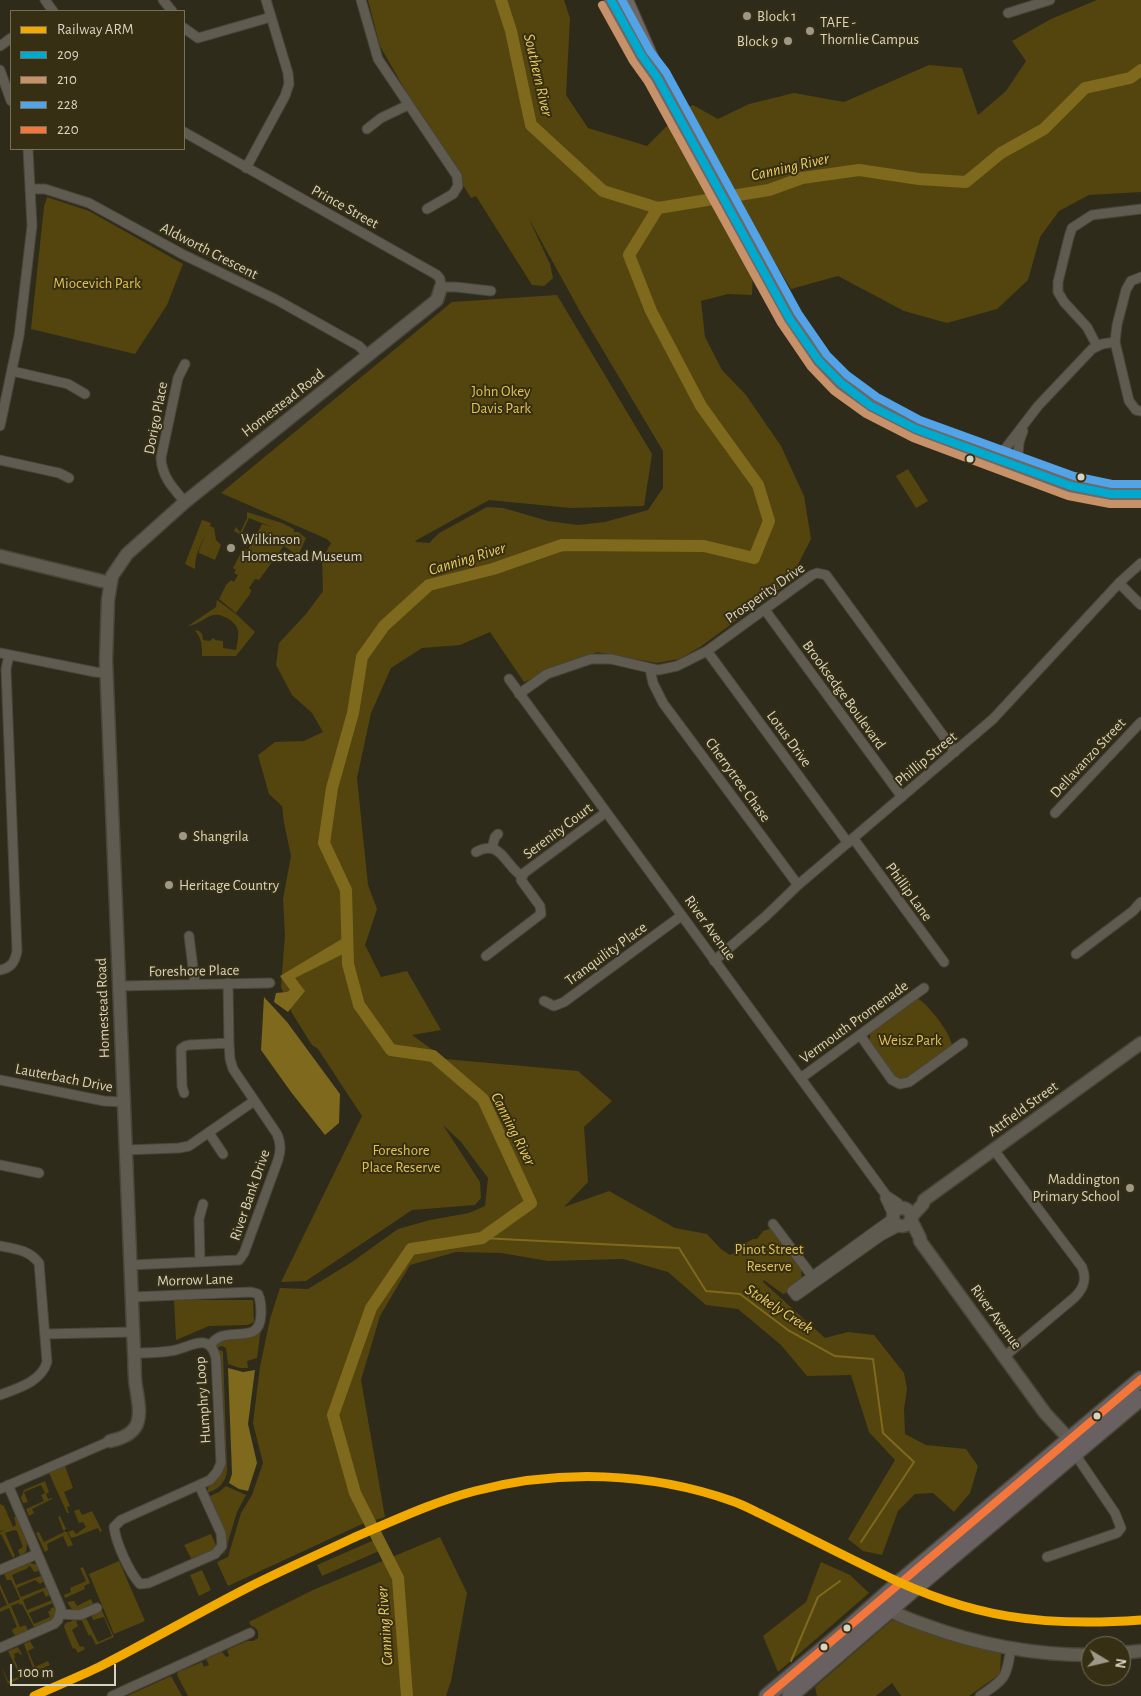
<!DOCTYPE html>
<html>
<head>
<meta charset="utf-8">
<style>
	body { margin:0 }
	#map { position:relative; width:1141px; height:1696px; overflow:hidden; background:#2f2b1b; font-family:"Alegreya Sans",sans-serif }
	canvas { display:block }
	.legend { position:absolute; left:10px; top:10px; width:175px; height:140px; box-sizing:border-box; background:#372f13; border:1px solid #777159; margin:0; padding:6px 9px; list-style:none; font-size:15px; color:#d8d3c3 }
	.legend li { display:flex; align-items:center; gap:10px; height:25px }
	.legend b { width:25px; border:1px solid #777159 }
	.north { position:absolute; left:1081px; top:1636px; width:50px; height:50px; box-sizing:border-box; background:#372f13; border:1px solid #777159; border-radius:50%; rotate:99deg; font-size:14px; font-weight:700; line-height:20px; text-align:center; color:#d8d3c3 }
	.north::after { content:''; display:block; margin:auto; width:18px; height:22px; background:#9d9888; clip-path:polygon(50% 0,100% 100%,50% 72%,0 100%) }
	.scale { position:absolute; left:10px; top:1664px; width:106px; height:22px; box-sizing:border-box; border:2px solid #d8d3c3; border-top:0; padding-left:6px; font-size:15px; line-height:18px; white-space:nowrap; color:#d8d3c3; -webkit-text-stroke:4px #372f13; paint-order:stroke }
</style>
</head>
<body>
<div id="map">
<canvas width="1141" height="1696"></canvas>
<ul class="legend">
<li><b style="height:6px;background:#f2a900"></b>Railway ARM</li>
<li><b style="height:6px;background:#00a9ce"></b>209</li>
<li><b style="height:6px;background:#c7916a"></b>210</li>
<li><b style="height:6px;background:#53a3e8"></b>228</li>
<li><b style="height:6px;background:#f5763a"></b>220</li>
</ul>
<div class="north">N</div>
<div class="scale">100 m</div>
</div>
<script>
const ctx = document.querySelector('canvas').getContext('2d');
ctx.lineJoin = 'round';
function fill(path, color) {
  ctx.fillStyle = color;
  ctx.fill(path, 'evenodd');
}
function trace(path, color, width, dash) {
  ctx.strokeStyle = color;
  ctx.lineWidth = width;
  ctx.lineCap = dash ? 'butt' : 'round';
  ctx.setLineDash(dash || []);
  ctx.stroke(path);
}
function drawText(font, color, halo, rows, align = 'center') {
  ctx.font = font + ' "Alegreya Sans",sans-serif';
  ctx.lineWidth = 4;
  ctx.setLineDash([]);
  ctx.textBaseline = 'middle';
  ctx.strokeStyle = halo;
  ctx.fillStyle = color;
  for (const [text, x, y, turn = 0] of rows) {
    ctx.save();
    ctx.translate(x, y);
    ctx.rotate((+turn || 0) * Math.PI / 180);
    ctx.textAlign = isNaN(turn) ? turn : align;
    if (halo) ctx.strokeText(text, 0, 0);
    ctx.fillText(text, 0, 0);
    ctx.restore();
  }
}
const green = new Path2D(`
	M368,0H564L570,18L566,95L588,128L647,146L670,123L753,273L752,295L728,294L701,301L705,337L722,370L746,395L781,446L804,496L811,539L789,582L700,647L679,659L656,663L597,652L524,682L490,632L460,645L422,648L391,668L371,713L357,778L368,885L377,909L365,945L381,977L407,971L441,1030L412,1035L445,1059L578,1071L612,1101L584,1127L588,1182L564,1207L609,1191L675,1228L707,1234L721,1249L730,1255L736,1252V1249L753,1239H757L763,1231L772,1228L801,1268L802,1279L792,1291L783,1294L764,1280L763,1282L825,1338L848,1332L874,1335L904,1373L907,1389L904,1409L905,1434L926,1445L966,1449L978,1466L970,1493L954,1512L933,1493L915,1494L898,1511L882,1555L863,1551L848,1539L895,1460L869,1432L851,1375L807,1376L781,1345L738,1309L706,1305L668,1272L623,1259L548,1261L501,1253L456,1252L410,1265L380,1316L361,1380L385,1517L362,1524L228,1586L217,1562L228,1557L241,1513L252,1495L263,1463L253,1423L260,1367L270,1319L280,1288L308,1289L352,1262L398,1229L430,1220L469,1213L485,1206L488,1178L461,1142L443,1125L480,1182L481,1198L475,1205L412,1210L306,1281L281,1282L362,1116L318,1049L312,1045L292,1013L281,987L285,935L283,899L291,856L284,823L282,806L269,794L258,755L275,742L304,741L323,732L312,713L292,695L276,665L279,643L306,614L323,591L322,559L331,543L327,539L221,493L452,302L557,295L652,454L644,506L571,508L489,500L415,541L416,542L429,543L439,533L487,507L503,508L548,521L578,525L605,522L648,510L663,488V451L582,315L528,217L550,264L553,278L544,286L532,285L476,196L471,198L463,185L462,178L408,95L380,46Z
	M1097,0H1141V192L1089,195L1059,211L1040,237L1028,280L997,309L947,323L904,311L838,276L791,289L682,110L693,105L718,119L749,104L794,93L844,102L929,65L962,68L978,115L1006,91L1026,61L1012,41L1051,19Z
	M47,197L89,211L183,264L167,305L135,354L31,329L44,207Z
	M908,469L928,501L916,508L896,476Z
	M247,512L282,523L294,529V532H298L306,538L298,556L284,546L288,540L259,580L255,579L249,588L251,590L250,594L236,613L219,599L226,585L231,580L234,582L238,575L234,573L236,570L233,568L243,549L248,550L262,524L272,527L249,518L241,535L234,531L236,527L240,532L241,531L247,518Z
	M202,520L211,523L210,526L214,528L216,540L221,545L215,560L199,553V550L206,533C200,546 195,555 195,569L185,564Z
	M217,600L236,614L255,632L236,656H202C202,647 202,638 195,631L198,630L202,634L203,640L209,641L214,638L215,640L223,641V648L236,650C237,645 239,636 238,631C237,622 222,613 213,615C204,618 198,625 188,626L216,607Z
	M917,998C928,1004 951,1033 952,1046L906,1080H900L893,1076L870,1044V1035L872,1030Z
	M174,1300H253L254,1322L248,1325L209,1326L176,1340Z
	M261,1328L257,1358L247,1361L248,1368H240L228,1364L226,1348L222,1346L216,1348L217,1342L252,1336Z
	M221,1350L223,1352L227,1471C225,1484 218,1489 207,1493L209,1485L218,1475V1353L219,1351Z
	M63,1465L65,1466L73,1488L64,1492L70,1506L67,1507L69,1513H67L49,1473V1471Z
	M45,1481L49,1492L46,1494L48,1499L52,1498V1499L32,1509L34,1513L29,1516L26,1509L44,1501L41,1495L45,1493L41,1485L24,1492L28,1502L23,1503L21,1498L24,1490Z
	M226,1486L246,1495L237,1512L224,1555L208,1497L219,1492Z
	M0,1504L4,1506L13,1527L16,1525L14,1517H17L27,1538L25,1540L27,1543L26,1552L20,1556L18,1550L23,1547L17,1531L14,1530L5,1533L15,1556L13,1558L1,1534L0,1535V1532L5,1530L0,1531Z
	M79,1509L82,1515L92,1511L102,1531L100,1532L98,1528L75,1537L71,1538L68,1532L73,1530L76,1534L86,1527L83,1522L79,1523L74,1511Z
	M60,1516L66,1529L64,1530L65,1532H67L73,1545L68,1547L63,1536L47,1544L48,1550L45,1552L36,1533L39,1532L44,1542L64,1532L58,1517Z
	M211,1534L216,1545L213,1551L192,1560L184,1545Z
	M381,1537L386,1548L322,1576L317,1565Z
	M440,1537L467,1593L451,1681L446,1696H188L177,1675L178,1672L202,1662L204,1667L209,1665L206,1659L221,1652L223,1653L226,1657L229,1656L227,1650L247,1641H253L258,1638C259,1632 257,1627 251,1626L249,1622L313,1590Z
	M119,1561L145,1621L114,1634L89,1574Z
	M27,1562L38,1565L39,1571L34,1572L31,1567L28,1566V1568L12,1575L16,1585L43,1575L46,1580L40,1584L35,1580L17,1588L21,1597L46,1587L51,1594L46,1597L43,1591L23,1600L27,1610L52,1600L54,1601L53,1603L29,1613L34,1624L50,1617L48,1611H51L50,1609L54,1607L57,1610C54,1622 45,1624 35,1629L22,1604L20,1605L19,1603L11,1606L20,1627L26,1625L28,1632L16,1637L12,1631L13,1629L17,1627L9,1608L0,1612V1608L7,1605L0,1589V1584L9,1604L20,1599L11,1580H7L4,1574L9,1572V1571Z
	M821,1562L850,1575L869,1593L778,1672L763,1636L806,1602Z
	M83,1567L90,1583L84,1586L85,1589L65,1598L64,1595L71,1592L70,1588L86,1581L80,1568Z
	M202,1570L211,1590L199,1596L190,1575Z
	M91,1599L93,1604L98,1602L114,1637L96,1645L91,1635L89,1636L81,1619L85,1617L86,1618L98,1642L112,1636L104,1617L93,1620L91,1614L73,1611L67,1602L74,1601L77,1606Z
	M72,1619L76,1620L78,1626L72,1630L80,1647L83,1646L85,1649L78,1653L75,1648L73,1649L64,1627L65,1624L68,1622H71Z
	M892,1620L949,1640L1001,1653L1000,1674L969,1696H901L892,1683L876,1696H817L815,1687Z
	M30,1641L34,1648L28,1651L35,1667L48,1661L50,1665L8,1684L0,1663L8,1681L20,1676L8,1651L18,1647L22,1654L20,1655L19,1652L14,1654L15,1658L14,1659L22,1676L26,1675L25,1671L33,1668L24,1644Z
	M171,1676L182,1696H127Z`);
const water = new Path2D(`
	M345,937V953L295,978L305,991L288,1012L274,1002L276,993L287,992L290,990L280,976Z
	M264,997L287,1022L340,1094L339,1123L325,1135L291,1092L261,1050Z
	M228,1368L243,1372L255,1370L248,1424L257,1463L248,1491L239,1489L229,1483L232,1474Z`);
const stream = new Path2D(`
	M482,1238L679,1248L706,1291L740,1294L788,1330L835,1356L873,1359L883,1433L914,1462L861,1542
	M791,1661L818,1597L840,1581`);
const river = new Path2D(`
	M501,0L511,31L531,125L603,191L658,208
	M407,1696L398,1578L355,1493L333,1415L371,1308L411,1249L482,1238L531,1203L483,1099L433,1056L391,1050L359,1005L348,964L346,890L324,843L332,788L353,713L362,657L384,626L429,585L493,569L562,545L704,546L754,558L769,521L758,485L701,406L651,311L629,255L658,208L769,190L802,178L859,170L919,179L966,182L1001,153L1044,129L1085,88L1130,78L1141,70`);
const street = new Path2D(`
	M45,0L53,11
	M163,0L172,11
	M361,0L378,59L457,176L458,186L453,194L427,209
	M1008,13L1050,0
	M184,28L198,38L271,17
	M0,46L11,38
	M0,70L11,101
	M367,129L381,118L408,105
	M184,132L437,275L440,279L441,287H456L491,291
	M246,168L285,96L289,84L288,73L266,0
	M30,189H45L89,203L182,254L277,300L359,346L369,356
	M1141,277L1131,281L1126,290L1117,325L1115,342L1129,401L1136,410L1141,411
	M1097,346L1087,327L1064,302L1058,292V282L1069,237L1072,228L1092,215L1141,209
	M12,371L68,384L85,394
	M0,426L19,336L32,226L28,149
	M991,457L1005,449L1038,406L1092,349L1102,344L1115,342
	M0,460L59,473L69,478
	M1017,467L1019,442L1023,431
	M185,502C173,488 162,477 161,458L178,378L185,364
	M1119,583L1141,605
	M765,610L902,797
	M707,651L848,843
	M0,653L95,672L107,673
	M650,669L653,683L663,703L798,885
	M509,679L886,1195L898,1203L901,1208
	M519,694L547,674L591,659H611L658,670L677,666L707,651L812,575L817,573L826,575L955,752
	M1055,813L1141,722
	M853,838L944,962
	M492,848L495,837L498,834
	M476,852C501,838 505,866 522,876
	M189,936L195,984
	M1076,954L1133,911L1141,902
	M486,956L541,914L540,906L521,880L524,873L605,813
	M714,961L766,916L798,885L993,719L1120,582L1141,563
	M0,970C11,968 15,962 17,951L6,669L9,655
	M119,986L270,983
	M544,1001L554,1006L564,1002L681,916
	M860,1035L892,1080L900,1084L909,1082L963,1043
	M801,1078L924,988
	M0,1080L104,1101L123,1102
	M184,1093L182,1086L181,1049L185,1046L189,1045L229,1043
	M209,1133L223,1154
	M125,1150L179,1148L189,1146L254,1101
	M994,1150L1082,1267C1087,1279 1084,1288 1075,1297L1005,1356
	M0,1165L39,1173
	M886,1195L885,1198L893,1215
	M893,1218L792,1291L796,1296L881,1236L900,1226
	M773,1224L815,1280
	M0,1246C16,1249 29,1250 39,1263L47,1362C41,1382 18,1388 0,1395
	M200,1262L199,1219L203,1204
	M131,1265L239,1260L244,1253L278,1160C281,1150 281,1144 277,1134L233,1069L230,1059L229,1043L228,983
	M132,1297L251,1292L258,1294C261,1301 261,1306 261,1314C260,1341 240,1331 223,1336C217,1337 214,1341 210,1345
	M45,1334L133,1332
	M134,1353C146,1353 158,1353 170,1351C187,1350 209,1329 216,1358L221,1463L217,1472L210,1480L121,1520L114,1527C116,1543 129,1572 140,1584L149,1583L215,1554L222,1546L221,1533L199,1485
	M0,1489L110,1441
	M1047,1557L1117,1533L1121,1528L1115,1513L1075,1454
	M0,1570L37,1554
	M60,1614L80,1615L97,1608
	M0,1648L54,1624L58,1620L61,1609L8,1485
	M112,1696L250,1633
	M980,1696C1006,1678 1006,1679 1011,1648`);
const secondary = new Path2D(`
	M0,556L110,583
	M893 1217a9 9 0 1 1 18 0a9 9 0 1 1-18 0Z
	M911,1217L923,1204L924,1200L1141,1043
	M911,1220L920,1238V1241L1045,1413L1069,1439L1072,1447
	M110,1441C144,1434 141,1416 136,1387C134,1376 135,1364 134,1352L106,660L108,600L112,576L127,554L185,502L437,300L441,287
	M884,1606C896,1615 911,1620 925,1625C979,1645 1034,1655 1091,1655
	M1121,1653L1141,1651`);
const primary = new Path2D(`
	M611,0L642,56L657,77C689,137 722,197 755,257C778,297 798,341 831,374C856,399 885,415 916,429L1071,486L1111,494H1141
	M626,0L651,57`);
const highway = new Path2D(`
	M767,1696L847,1629L899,1583L1141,1379
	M790,1696L914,1589L1141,1398`);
const bus1 = new Path2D(`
	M611,0L642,56L657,77L789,318L819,361L841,383L871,406L916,429L1071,486L1111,494H1141`);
const bus2 = new Path2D(`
	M602,5L633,61L648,82L781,323L811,367L834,391L866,414L913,438L1068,496L1110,504H1141`);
const bus3 = new Path2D(`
	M622,0L650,51L666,72L798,313L827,355L847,375L877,397L920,420L1074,476L1112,484H1141`);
const bus4 = new Path2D(`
	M767,1696L1141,1379`);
const rail1 = new Path2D(`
	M34,1696C56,1686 78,1677 99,1667C150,1641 200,1612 251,1586C285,1569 319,1554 353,1538C393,1521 433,1502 475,1491C559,1469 650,1472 732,1501C744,1505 754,1511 765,1516C804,1535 842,1555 882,1574C971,1618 1043,1627 1141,1620`);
const markers = [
	[747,16,5,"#9d9888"],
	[810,31,5,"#9d9888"],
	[788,41,5,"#9d9888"],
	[970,459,4.5,"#d8d3c3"],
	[1081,477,4.5,"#d8d3c3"],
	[231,548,5,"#9d9888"],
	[183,836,5,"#9d9888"],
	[169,885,5,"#9d9888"],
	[1130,1188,5,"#9d9888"],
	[1097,1416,4.5,"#d8d3c3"],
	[847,1628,4.5,"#d8d3c3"],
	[824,1647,4.5,"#d8d3c3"]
];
const poiNames = [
	["Block 1",757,16],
	["TAFE -",820,22],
	["Thornlie Campus",820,39],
	["Block 9",778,41,"right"],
	["Wilkinson",241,539],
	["Homestead Museum",241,556],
	["Shangrila",193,836],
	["Heritage Country",179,885],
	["Maddington",1120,1179,"right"],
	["Primary School",1120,1196,"right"]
];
const streetNames = [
	["Prince Street",345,207,29],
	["Aldworth Crescent",209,251,27],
	["Homestead Road",283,403,-38],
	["Dorigo Place",156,418,-79],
	["Prosperity Drive",765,593,-35],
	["Brooksedge Boulevard",844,695,54],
	["Lotus Drive",789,739,54],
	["Dellavanzo Street",1088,758,-47],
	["Phillip Street",926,759,-40],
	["Cherrytree Chase",738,780,54],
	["Serenity Court",558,831,-37],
	["Phillip Lane",909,892,54],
	["River Avenue",710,928,54],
	["Tranquility Place",606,954,-36],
	["Foreshore Place",194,971,-1],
	["Homestead Road",103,1008,-92],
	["Vermouth Promenade",854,1022,-36],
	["Lauterbach Drive",64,1078,11],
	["Attfield Street",1023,1109,-36],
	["River Bank Drive",250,1195,-71],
	["Morrow Lane",195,1280,-2],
	["River Avenue",996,1317,54],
	["Humphry Loop",203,1400,-94]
];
const parkNames = [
	["Miocevich Park",97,283],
	["John Okey",501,391],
	["Davis Park",501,408],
	["Weisz Park",910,1040],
	["Foreshore",401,1150],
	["Place Reserve",401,1167],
	["Pinot Street",769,1249],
	["Reserve",769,1266]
];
const waterNames = [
	["Southern River",538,75,77],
	["Canning River",790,167,-13],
	["Canning River",467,559,-17],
	["Canning River",513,1129,63],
	["Stokely Creek",779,1309,33],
	["Canning River",385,1626,-94]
];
fill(green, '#53450d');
fill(water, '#7e691d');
trace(stream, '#7e691d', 2);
trace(river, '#7e691d', 12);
trace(street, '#484539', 11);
trace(secondary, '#484539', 15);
trace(primary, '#484539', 16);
trace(highway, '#484539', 18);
trace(street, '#5f5b51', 9);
trace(secondary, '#5f5b51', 12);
trace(primary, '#6e6764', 14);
trace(highway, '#696161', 15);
trace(bus1, '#00a9ce', 8);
trace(bus2, '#c7916a', 8);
trace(bus3, '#53a3e8', 8);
trace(bus4, '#f5763a', 8);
trace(rail1, '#f2a900', 9);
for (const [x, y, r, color] of markers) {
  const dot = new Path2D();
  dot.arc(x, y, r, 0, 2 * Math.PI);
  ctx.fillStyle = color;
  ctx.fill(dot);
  trace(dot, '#372f13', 2);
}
drawText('15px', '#d8d3c3', '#372f13', poiNames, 'left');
drawText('15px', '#d8d3c3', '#372f13', streetNames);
drawText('15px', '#e1c155', '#372f13', parkNames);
drawText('italic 16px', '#eccc61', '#372f13', waterNames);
</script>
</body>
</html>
